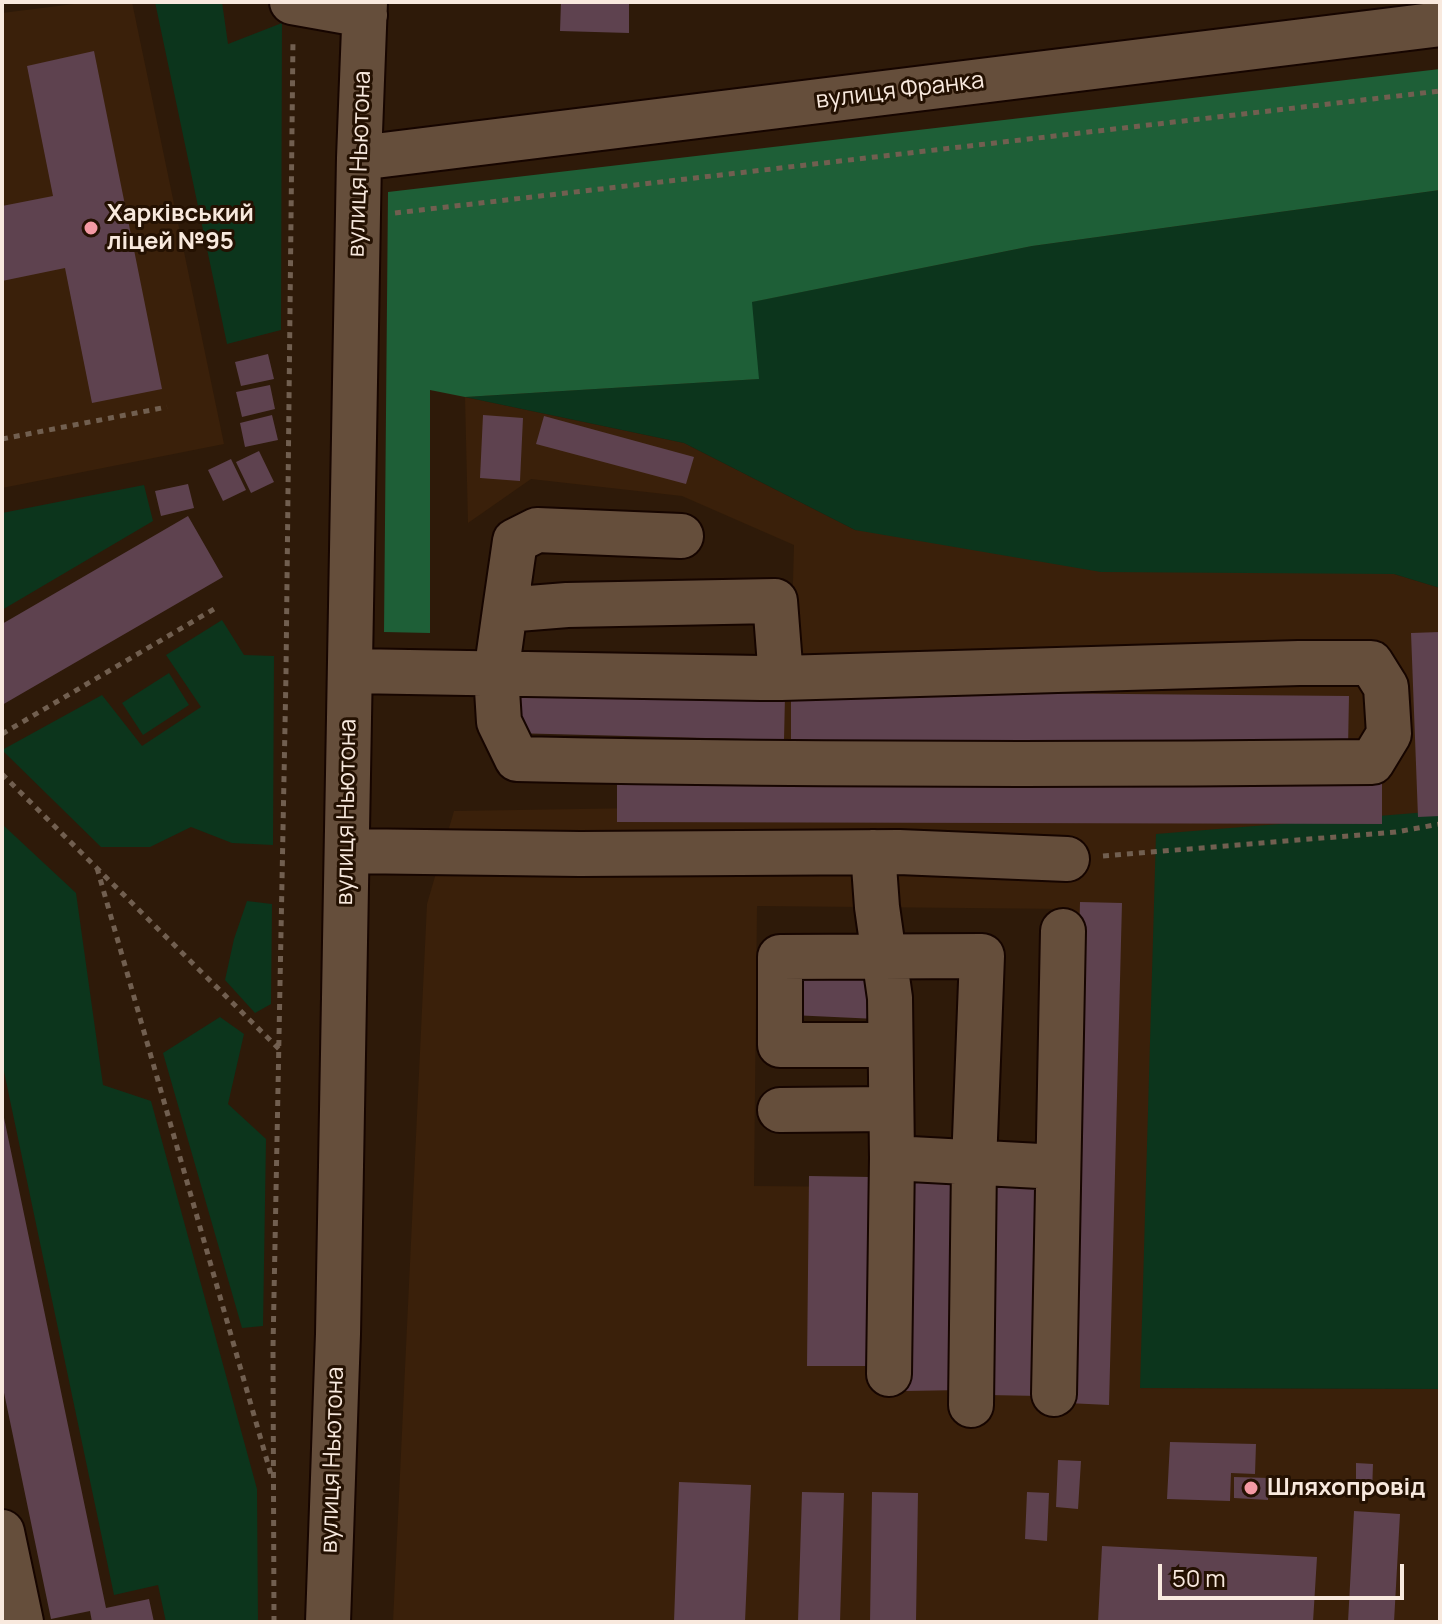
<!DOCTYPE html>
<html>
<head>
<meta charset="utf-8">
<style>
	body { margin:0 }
	#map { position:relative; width:1442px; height:1624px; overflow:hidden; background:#2e1a09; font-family:Manrope,sans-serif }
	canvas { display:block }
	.frame { position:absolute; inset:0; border:4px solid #f8e9de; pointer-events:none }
	.scale { position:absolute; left:1158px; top:1564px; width:246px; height:36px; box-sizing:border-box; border:4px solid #f8e9de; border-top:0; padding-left:10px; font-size:24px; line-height:28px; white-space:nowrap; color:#f8e9de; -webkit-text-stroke:6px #241102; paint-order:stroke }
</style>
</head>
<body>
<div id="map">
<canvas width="1442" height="1624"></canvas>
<div class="frame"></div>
<div class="scale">50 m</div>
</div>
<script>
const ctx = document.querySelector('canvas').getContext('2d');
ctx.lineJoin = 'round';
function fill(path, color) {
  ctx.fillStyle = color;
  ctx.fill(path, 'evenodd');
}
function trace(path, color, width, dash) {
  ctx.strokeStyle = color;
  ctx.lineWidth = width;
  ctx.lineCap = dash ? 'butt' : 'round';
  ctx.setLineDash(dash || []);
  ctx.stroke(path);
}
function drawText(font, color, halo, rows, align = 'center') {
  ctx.font = font + ' Manrope,sans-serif';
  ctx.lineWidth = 6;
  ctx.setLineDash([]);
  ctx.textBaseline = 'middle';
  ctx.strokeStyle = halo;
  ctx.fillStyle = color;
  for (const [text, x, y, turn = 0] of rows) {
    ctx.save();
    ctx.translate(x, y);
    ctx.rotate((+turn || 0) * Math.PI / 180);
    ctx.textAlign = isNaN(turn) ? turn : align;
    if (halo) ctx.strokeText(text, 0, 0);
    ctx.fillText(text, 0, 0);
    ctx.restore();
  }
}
const built = new Path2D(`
	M90,2H132L224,444L2,488V13Z
	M465,397L684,443L855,530L1394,574L1440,588V811L1140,1388L1440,1389V1622H393L427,904L454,811L768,806L791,654L794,545L682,496L531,479L468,523ZM757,906L1069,909L1067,1189L754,1186Z`);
const green = new Path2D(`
	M155,2H222L228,44L282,23L281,330L227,344Z
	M1440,190V588L1394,574L1101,572L855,530L684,443L465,397L758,379L751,302L1032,246Z
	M144,485L153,521L2,610V513Z
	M222,620L244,655L274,656L273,845L232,843L191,827L150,847H101L2,750L102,695L142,746L201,707L166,655Z
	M169,673L189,705L143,735L122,703Z
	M1440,811V1389L1140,1388L1156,834Z
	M2,824L76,893L103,1085L151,1101L257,1489L258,1622H166L158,1585L114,1595L2,1062Z
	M247,901L272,904L271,1004L255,1013L225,980L234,939Z
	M220,1017L244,1034L228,1104L266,1139L263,1326L242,1328L163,1053Z`);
const forest = new Path2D(`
	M1440,69V190L1032,246L752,302L759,379L465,397L430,390V633L384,632L388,192Z`);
const building = new Path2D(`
	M561,2H629V33L560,31Z
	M94,51L162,389L92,403L65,268L2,281V206L53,196L27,66Z
	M268,354L274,379L241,386L235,362Z
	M270,385L275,409L242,417L236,392Z
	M272,415L278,440L245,447L240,423Z
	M483,415L523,418L520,481L480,478Z
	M544,416L694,457L686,484L536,444Z
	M259,451L274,482L251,493L236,462Z
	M231,459L246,490L223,501L208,470Z
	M188,484L194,508L161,516L155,491Z
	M188,516L223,577L2,705V624Z
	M1440,632V816L1418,817L1411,633Z
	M511,689L785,696L784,740L510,733Z
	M791,691L1349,696L1348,748L791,743Z
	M617,777L1382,779V824L617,822Z
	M1080,902L1122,903L1109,1405L1067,1403Z
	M793,971L880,975L877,1019L791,1015Z
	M3,1113L106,1608L149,1599L154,1622H92L90,1611L51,1619L2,1383Z
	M963,1175L965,1390L904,1391L902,1176Z
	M809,1176L871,1177L870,1366H807Z
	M990,1181L1043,1182L1040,1396L987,1395Z
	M1170,1442L1256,1444L1255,1474L1231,1473L1230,1501L1167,1499Z
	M1058,1460L1081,1461L1078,1509L1056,1507Z
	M1356,1463L1373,1464L1372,1493L1356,1492Z
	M1234,1477L1269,1478L1268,1500L1234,1498Z
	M679,1482L751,1485L745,1622H674Z
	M802,1492L844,1493L840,1622H798Z
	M872,1492L918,1493L916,1622H870Z
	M1027,1492L1049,1493L1047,1541L1025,1539Z
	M1354,1511L1400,1514L1394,1622H1348Z
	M1102,1546L1317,1557L1313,1622H1098Z`);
const path = new Path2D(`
	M395,213L1440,91
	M2,439L167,407
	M2,734L214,609
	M2,774L279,1049
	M1103,856L1396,832L1440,824
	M97,868L272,1478
	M274,1622L273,1348L286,674L293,39`);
const minor = new Path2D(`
	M292,2L365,15
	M359,158L1440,24
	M505,610L515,541L537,530L681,536
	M350,671C487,674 624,676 761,678H781L1299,663H1371L1386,687L1389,734L1372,762C1087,765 802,765 517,759L499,722L496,674L505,610L567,605L775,601L781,678
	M347,851L580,854L899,852L1067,859
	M873,852L877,907L890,998L892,1158L889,1374
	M890,1045H780V957L982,956L974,1164L971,1405
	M780,1110L891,1109
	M892,1158L1058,1167
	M1054,1394L1063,931
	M2,1532L21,1622
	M328,1622L338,1334L359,158L365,2`);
const markers = [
	[91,228,8,"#f49aa4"],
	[1251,1488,8,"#f49aa4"]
];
const streetNames = [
	["вулиця Франка",900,91,-7],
	["вулиця Ньютона",360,164,-88],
	["вулиця Ньютона",347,812,-89],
	["вулиця Ньютона",333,1460,-88]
];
const poiNames = [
	["Харківський",107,214],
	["ліцей №95",107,242],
	["Шляхопровід",1267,1488]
];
fill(built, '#3a200a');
fill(green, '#0c351c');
fill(forest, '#1e5f37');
fill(building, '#5e424f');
trace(minor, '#160500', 48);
trace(path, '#715f50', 5, [6, 6]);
trace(minor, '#654e3b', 44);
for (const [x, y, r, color] of markers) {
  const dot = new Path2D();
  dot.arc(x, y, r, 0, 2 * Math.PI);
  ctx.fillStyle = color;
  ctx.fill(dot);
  trace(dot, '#241102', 3);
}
drawText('24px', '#f8e9de', '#241102', streetNames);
drawText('bold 24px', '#f8e9de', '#241102', poiNames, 'left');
</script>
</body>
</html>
